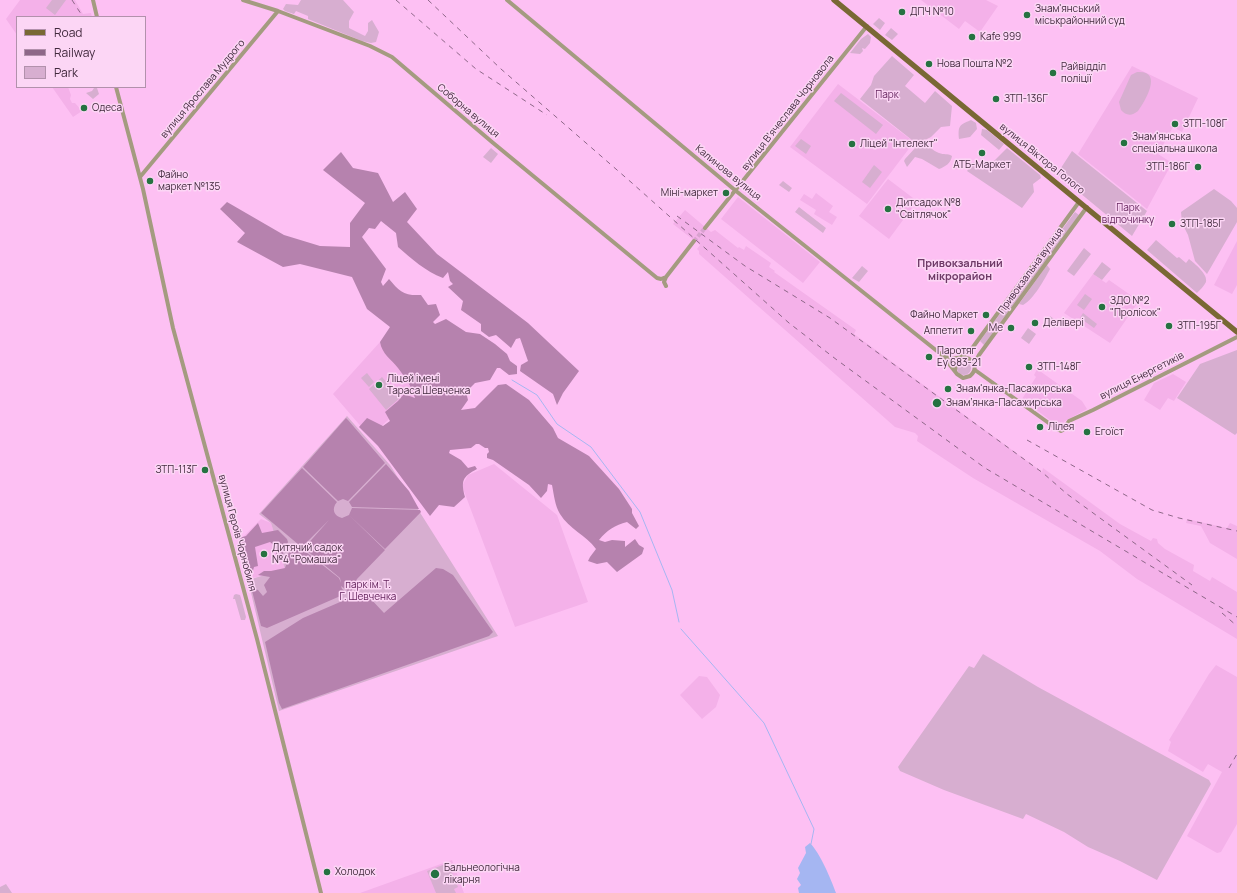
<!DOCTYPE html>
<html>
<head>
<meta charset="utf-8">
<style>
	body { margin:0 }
	#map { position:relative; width:1237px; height:893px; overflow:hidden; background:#fdc0f3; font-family:Manrope,sans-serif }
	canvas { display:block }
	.legend { position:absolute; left:16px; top:16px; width:130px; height:72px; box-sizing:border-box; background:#fcd6f5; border:1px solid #b291ac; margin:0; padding:5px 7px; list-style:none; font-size:12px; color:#422a3e }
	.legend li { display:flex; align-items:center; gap:8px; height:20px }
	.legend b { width:20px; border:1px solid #b291ac }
</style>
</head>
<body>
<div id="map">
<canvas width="1237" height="893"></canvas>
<ul class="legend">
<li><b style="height:5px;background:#796834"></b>Road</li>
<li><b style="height:5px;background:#8e6788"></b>Railway</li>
<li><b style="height:11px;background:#d7aed0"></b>Park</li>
</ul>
</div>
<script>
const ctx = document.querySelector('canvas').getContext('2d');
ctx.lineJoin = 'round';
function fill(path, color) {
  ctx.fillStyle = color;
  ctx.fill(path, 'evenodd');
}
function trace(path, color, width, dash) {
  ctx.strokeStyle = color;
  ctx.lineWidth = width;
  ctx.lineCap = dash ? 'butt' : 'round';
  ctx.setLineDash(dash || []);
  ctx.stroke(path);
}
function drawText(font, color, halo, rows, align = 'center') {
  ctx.font = font + ' Manrope,sans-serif';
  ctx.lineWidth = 3;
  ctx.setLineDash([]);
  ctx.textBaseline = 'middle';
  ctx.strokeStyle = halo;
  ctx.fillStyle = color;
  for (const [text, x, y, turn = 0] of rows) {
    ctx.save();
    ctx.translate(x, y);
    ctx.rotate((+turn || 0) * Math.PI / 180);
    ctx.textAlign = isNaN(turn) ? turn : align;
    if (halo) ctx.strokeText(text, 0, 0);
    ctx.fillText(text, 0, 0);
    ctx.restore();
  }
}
const built = new Path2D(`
	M20,0H75L83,14L91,13L92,17H17V35L6,19Z
	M921,0H986L998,6L980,32L965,21L959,29Z
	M1132,66L1198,98L1182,132L1173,127L1158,154L1172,163L1147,209L1078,154Z
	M838,84L914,142L867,204L790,147Z
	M52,87H68L71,95L70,99L72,103H75L82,111L73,117Z
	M888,179L917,201L889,239L859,216Z
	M816,193L833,206L829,212L837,217L832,225L814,214L816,210L800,200L804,194L812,199Z
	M738,197L820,262L803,283L721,219Z
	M685,210L711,232L715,230L738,248L739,247L744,250L746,246L771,263L769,267L775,271L774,272L856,330L854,334L1042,472L1043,468L1120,524L1151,541L1153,538L1157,539L1158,543L1165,549L1194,565L1193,571L1210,581L1212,577L1237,592V639L1137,579L1100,551L973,478L917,441L918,436L915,433L895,427L699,254V251L697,249L700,245L673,224Z
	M1237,241V285L1232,294L1214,285Z
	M1093,274L1106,283L1109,280L1139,301L1110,343L1064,313Z
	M380,342L420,390L370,437L333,394Z
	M1037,369L1082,401L1087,409L1065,421L1059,427L1022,399L1036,377L1034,375Z
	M1173,374L1186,382L1174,401L1168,398L1160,410L1144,400L1154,383Z
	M494,464L557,515L588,602L515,627L462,486L468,475Z
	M261,519L271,523L286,569L253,578L242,538Z
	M1187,519L1227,528L1230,523L1237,526V559L1210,543L1201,526L1186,523Z
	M1216,665L1237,677V824L1221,852L1217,853L1187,836L1222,772L1208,764L1203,772L1168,751L1171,742L1169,740L1209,674Z
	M699,676L707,677L720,695L716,707L702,719L680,695Z
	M452,860L464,893H360Z`);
const green = new Path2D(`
	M52,0H66L55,15L46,8Z
	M301,0H343L354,12L349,21V28L365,36L368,31V23L372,20L379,32L376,42L371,43L362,41L308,19V16L296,11L294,14L285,11L283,9L286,4L298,5Z
	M879,18L885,23L880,30L873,24Z
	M891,28L898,34L892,40L885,35Z
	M868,34L871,37L870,43L865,49L862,48L863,51L860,54L850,53L861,39Z
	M892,56L914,75L905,86L925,103L935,91L952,106L950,126L941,127L931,137L917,144L860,99L871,85L874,76Z
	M1137,72C1164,70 1145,101 1138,111C1132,116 1126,116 1121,110L1119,102L1131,75Z
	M94,88H97L99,94L93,99L86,93L92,91Z
	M841,93L883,125L876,134L834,101Z
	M971,120L976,123L977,129L970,137L959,139C958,126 959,125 971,120Z
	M982,129L987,130L1004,144L999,150L981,135Z
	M801,139L811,146L806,154L795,146Z
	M926,141C929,146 933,151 939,153C944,155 947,153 952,156C951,163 945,167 939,169L922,159L915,157L907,167L904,161L905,159L916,147Z
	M491,148L498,154L491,163L483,157Z
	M1007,148L1040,175L1041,178L1033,184L1034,192L1022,208L967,171L974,162L983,169H986Z
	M1072,151L1147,211L1132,236L1057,174Z
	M874,165L882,172L870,188L862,182Z
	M783,181L792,188L789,192L779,185Z
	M1214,189L1231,201L1237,208V222L1207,274L1195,261L1188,235L1182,223L1181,212Z
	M799,207L826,228L823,233L795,212Z
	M1075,212L1079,215L984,345L980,341Z
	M1156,240L1177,258L1179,257L1186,263L1189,259C1195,264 1208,274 1206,282C1204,286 1200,290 1197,293L1147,250Z
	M1084,248L1091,254L1074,276L1067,271Z
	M1102,262L1111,269L1102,280L1093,274Z
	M1047,265L1050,269C1044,280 1034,299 1023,305L1019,304Z
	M862,266L868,271L859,282L852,278Z
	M1085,294L1092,299L1084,310L1077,305Z
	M1083,313L1097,324L1094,328L1080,318Z
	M1050,316L1058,322L1054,328L1046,322Z
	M1028,328L1036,334L1029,344L1021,338Z
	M1237,350V433L1235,435L1177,398L1200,364Z
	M957 368a7 7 0 1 1 14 0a7 7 0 1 1-14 0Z
	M367,373L374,382L369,387L361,378Z
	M382,377L400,398L386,410L369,389Z
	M347,416L390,465L498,636L279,711L248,580L285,569L271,523L259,514Z
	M236,594L240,595L241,598L246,617L245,620H241L235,599H233L234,595Z
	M983,654L1038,687L1209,780L1211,784L1157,880L1120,861L1088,847L1064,832L1026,814L1023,819L944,790L900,771L898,767L969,666L974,668Z
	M448,863L458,887L454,889L456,893H436L427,871Z
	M6,884L12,893H0V887Z`);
const forest = new Path2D(`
	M341,152L353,168L378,173L393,202L405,192L417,209L407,222L437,254L528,323L579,371L563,393L557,405L553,394L520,371L521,365L528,361L520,338L516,339L511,348L496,335L489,337L481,331V324L461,310L463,301L448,287L453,284L450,281L448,272L443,278C425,271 412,259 398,247L396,233L381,221L375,229L369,228L362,237L386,269L381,282L383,286L389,279C399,291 404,296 421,295L428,305L436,304L440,315L433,322L435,324L446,319L466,332L480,334L495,344L507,354L510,361L517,366V374L509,375L500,368H497L490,380L475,383L466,392L468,400L461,410L475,408L498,385L506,384L529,400L553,428L558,438L589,456L619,489L632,509V513L639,526L636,529L627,522C615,525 607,530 599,540L605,542L612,540L625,541V547L635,539L639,545L644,548L642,554L617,572L607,562L597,564L588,561L590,557L596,549C586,535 569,529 560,514C555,506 554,495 552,485L548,484L547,491L541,498L529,485L493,460L487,458V454L489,452L488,448H485L479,444H476L471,448L450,450L449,453L461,460L468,468L475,466L477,469C462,477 461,481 465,497L454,507L439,505L430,516L378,446L359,427L367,418L383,426L390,421L385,412L398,401L404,394L415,398C412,387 405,377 398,368C391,359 382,354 380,342L390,327L367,309L352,277L300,264L283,267L237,242L245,233L220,209L227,202L284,235L320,246L350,247V223L365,203L323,170Z
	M346,418L348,420L385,463L348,501L343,499L338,501L303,467Z
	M386,464L409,491L419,509L352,507L349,502Z
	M302,468L337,502C331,509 334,516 342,518L349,515L385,550L357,579L351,591L349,592L341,586L342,589L345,591V594L267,628L261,626L251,587L258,590L263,596L267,592L264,585L270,577L258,575L264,571H271L285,568L286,565L285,563L290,549L293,546L301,552H306L339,578L341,583L340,578L305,549V547L329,520L303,546L299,545L261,513Z
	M352,508L420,510L421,512L385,549L349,515Z
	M258,523L262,533L278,530L287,539L288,542L283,554V560L276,558V547L270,542L255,547L258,566L254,567L252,574L249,573L247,561L242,550L243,546L239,538L246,536Z
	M436,568L443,569L453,575L493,632L489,636L282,709L279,703L265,642L303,618L361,593L368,596L384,613Z`);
const water = new Path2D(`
	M810,843C820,853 831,879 836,893H799L798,888L801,885L797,879L800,873L798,868L806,853L805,847Z`);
const stream = new Path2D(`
	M512,380L537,395L557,424L591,447L640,512L672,590L679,622
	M681,629L764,723L814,829L811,844`);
const minorTunnel = new Path2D(`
	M694,241L705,228`);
const minor = new Path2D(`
	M93,0L97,17
	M243,0L278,11L370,46L392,57L492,142L657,278L661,279L666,277L694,241
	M507,0L736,191L942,355L957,374L963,378L970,376C980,367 972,357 961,357L956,362L955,371
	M116,87L143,189L173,328L257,639L321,893
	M140,177L278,11
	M705,228L867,26
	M666,286L664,282L666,277
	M944,356C956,362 965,356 973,347L1079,202
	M974,364L979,355L1087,207
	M975,370L1057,429L1061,431L1063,430L1069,421L1093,410L1237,337`);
const major = new Path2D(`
	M834,0L1237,332`);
const rail = new Path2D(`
	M72,0L83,17
	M396,0L476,69L547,115
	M428,0L501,69L632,183L789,323L837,360L985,468L1237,617
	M677,216L745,266L830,318L1043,473L1067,494L1192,585
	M1027,440L1152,510L1179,518L1237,531
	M1222,613L1237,626
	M1229,768L1237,754`);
const markers = [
	[902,12,4,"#257241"],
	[1027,15,4,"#257241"],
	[972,37,4,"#257241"],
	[929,64,4,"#257241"],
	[1053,73,4,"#257241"],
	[996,99,4,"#257241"],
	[84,108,4,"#257241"],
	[1175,124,4,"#257241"],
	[1124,143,4,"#257241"],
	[852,144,4,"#257241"],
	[982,153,4,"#257241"],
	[1198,167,4,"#257241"],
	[150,181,4,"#257241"],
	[726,193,4,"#257241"],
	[888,209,4,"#257241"],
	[1172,224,4,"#257241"],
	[1102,307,4,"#257241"],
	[986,315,4,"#257241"],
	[1035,323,4,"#257241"],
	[1169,326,4,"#257241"],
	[1011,328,4,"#257241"],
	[971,331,4,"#257241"],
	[929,357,4,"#257241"],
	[1029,367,4,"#257241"],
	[379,385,4,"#257241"],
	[948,389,4,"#257241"],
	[937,403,5,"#257241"],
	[1040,427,4,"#257241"],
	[1087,432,4,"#257241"],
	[205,470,4,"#257241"],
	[264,554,4,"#257241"],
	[327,872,4,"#257241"],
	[435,874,5,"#257241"]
];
const poiNames = [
	["Знам'янський",1035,9],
	["міськрайонний суд",1035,21],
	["ДПЧ №10",910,12],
	["Kafe 999",980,37],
	["Нова Пошта №2",937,64],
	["Райвідділ",1061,67],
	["поліції",1061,79],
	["ЗТП-136Г",1004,99],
	["Одеса",92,108],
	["ЗТП-108Г",1183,124],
	["Знам'янська",1132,137],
	["спеціальна школа",1132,149],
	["Ліцей \"Інтелект\"",860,144],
	["АТБ-Маркет",982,165,"center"],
	["ЗТП-186Г",1190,167,"right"],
	["Файно",158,175],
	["маркет №135",158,187],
	["Міні-маркет",718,193,"right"],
	["Дитсадок №8",896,203],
	["\"Світлячок\"",896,215],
	["ЗТП-185Г",1180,224],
	["ЗДО №2",1110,301],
	["\"Пролісок\"",1110,313],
	["Файно Маркет",978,315,"right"],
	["Делівері",1043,323],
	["ЗТП-195Г",1177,326],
	["Me",1003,328,"right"],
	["Аппетит",963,331,"right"],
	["Паротяг",937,351],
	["Еу 683-21",937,363],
	["ЗТП-148Г",1037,367],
	["Ліцей імені",387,379],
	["Тараса Шевченка",387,391],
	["Знам'янка-Пасажирська",956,389],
	["Знам’янка-Пасажирська",946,403],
	["Лілея",1048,427],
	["Егоїст",1095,432],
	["ЗТП-113Г",197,470,"right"],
	["Дитячий садок",272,548],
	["№4 \"Ромашка\"",272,560],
	["Бальнеологічна",444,868],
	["лікарня",444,880],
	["Холодок",335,872]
];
const streetNames = [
	["вулиця Ярослава Мудрого",203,89,-50],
	["Соборна вулиця",468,111,40],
	["вулиця Вʼячеслава Чорновола",788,113,-52],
	["вулиця Віктора Голого",1042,159,39],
	["Калинова вулиця",728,173,39],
	["Привокзальна вулиця",1031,271,-54],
	["вулиця Енергетиків",1142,376,-27],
	["вулиця Героїв Чорнобиля",237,533,75]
];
const parkNames = [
	["Парк",887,95],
	["Парк",1128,208],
	["відпочинку",1128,220],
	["парк ім. Т.",368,585],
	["Г. Шевченка",368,597]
];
const neighbourhoodNames = [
	["Привокзальний",960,264],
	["мікрорайон",960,277]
];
fill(built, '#f4b1e9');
fill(green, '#d7aed0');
fill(forest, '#b682ae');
fill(water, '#a5b6f2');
trace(stream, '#a5b6f2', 1);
trace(minorTunnel, '#d8a2cf', 4, [4, 2]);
trace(minor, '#a49b80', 4);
trace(major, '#796834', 5.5);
trace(rail, '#8e6788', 1, [5, 5]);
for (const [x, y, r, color] of markers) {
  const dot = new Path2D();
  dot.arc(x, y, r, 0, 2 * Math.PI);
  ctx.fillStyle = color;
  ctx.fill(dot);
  trace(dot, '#fcd6f5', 1.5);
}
drawText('10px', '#422a3e', '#fcd6f5', poiNames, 'left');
drawText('10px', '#422a3e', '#fcd6f5', streetNames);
drawText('10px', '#64255d', '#fcd6f5', parkNames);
drawText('bold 11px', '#6e3a67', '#fcd6f5', neighbourhoodNames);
</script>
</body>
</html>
